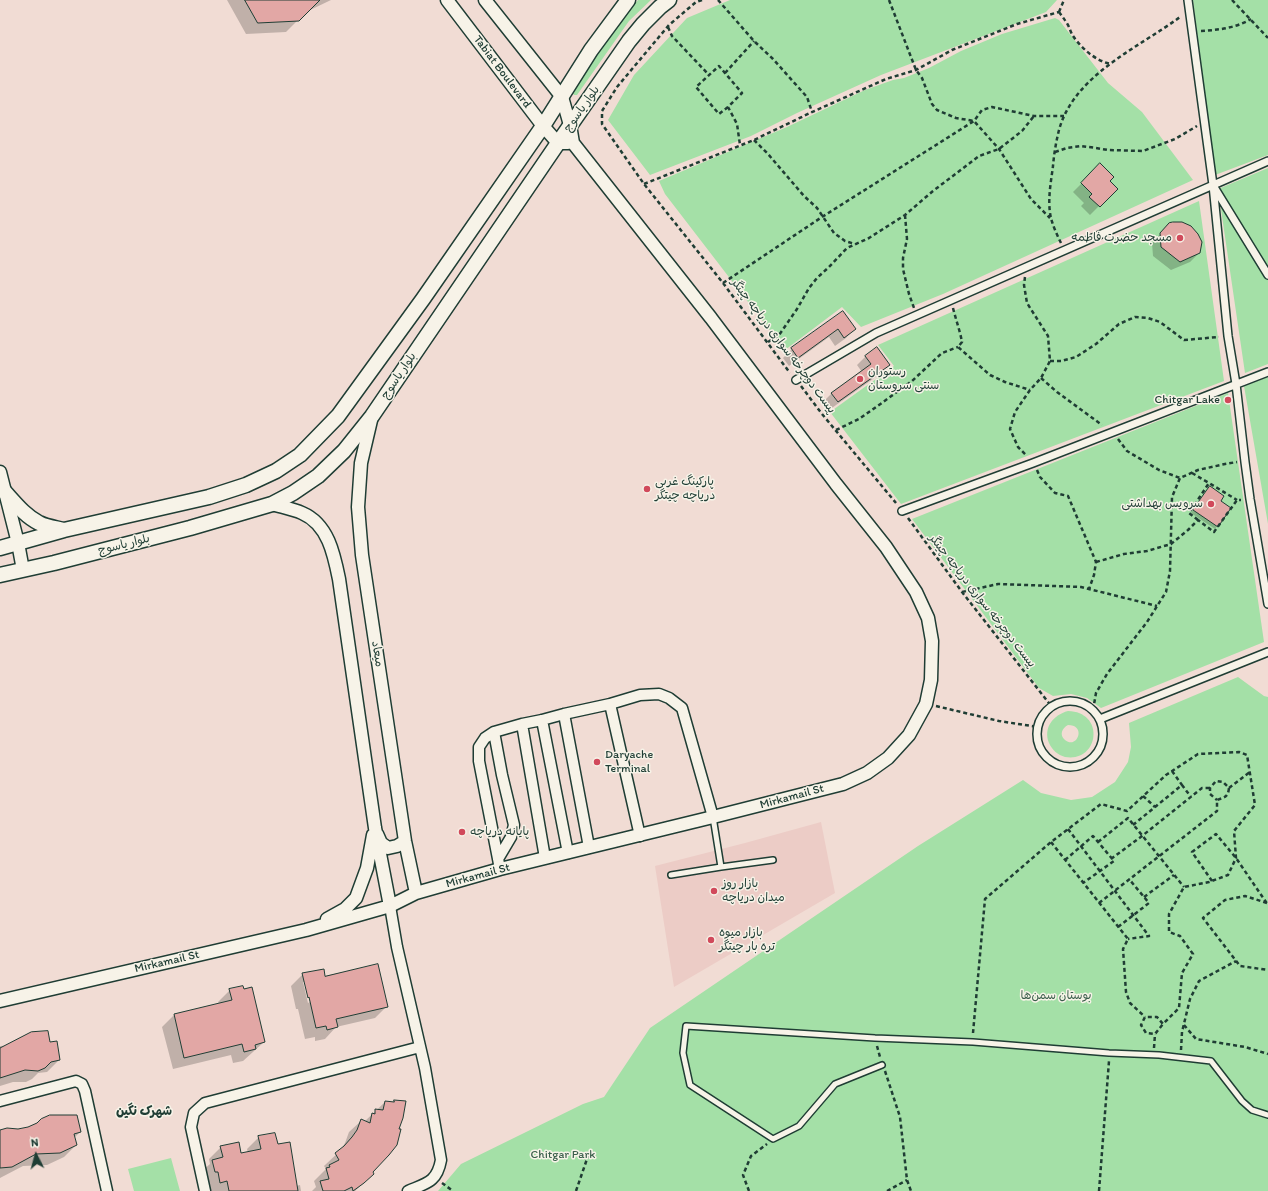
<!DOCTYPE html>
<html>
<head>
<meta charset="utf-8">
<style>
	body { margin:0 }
	#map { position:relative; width:1268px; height:1191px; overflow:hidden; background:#f1dcd4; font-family:Itim,sans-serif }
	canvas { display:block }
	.north { position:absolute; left:16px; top:1135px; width:40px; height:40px; -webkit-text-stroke:3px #f7f3e8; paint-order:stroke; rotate:354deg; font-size:11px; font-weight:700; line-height:16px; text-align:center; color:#1f3d34 }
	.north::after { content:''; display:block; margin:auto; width:14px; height:18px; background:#1f3d34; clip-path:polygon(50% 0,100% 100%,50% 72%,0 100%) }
</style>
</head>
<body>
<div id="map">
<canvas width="1268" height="1191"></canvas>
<div class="north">N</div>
</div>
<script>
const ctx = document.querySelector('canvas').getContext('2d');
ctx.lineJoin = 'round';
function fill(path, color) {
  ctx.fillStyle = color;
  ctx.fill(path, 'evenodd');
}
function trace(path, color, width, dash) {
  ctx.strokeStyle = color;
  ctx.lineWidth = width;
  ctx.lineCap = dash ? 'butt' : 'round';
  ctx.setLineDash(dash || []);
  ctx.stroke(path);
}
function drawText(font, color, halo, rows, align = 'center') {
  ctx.font = font + ' Itim,"Playpen Sans Arabic",sans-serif';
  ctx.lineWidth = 3;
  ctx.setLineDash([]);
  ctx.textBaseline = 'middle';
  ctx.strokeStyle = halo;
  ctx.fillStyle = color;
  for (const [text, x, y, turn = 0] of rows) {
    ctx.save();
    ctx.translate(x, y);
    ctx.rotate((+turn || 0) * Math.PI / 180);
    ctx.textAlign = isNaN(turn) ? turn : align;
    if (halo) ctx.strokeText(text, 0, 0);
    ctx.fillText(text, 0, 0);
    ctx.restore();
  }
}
const built = new Path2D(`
	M821,822L835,893L674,987L655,866L745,843Z`);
const green = new Path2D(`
	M638,0H651L629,21L577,95H574L572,92L593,57L618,23Z
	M730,0H1057L1046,12L881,75L797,113L751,136L650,175L608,120L634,75L687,18Z
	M1193,0H1268V155L1215,175Z
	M1055,18L1059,20L1108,83L1142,112L1193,180L943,294L861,327L842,307L785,350L665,194L659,181L787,127L865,90L893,80L904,78L929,68L961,51L1002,34Z
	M1268,168V364L1245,373L1218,189Z
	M1199,201L1224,381L901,504L830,412L894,366L878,345Z
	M1268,377V524L1244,386Z
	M1228,393L1264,642L1101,708L1087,698L1071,694L1053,696L1039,688L912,519Z
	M1238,677L1264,696L1268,697V1191H438L461,1164L583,1104L604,1097L650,1028L918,846L1023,780L1041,793L1071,800L1092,797L1115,782L1128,762L1131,747L1129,723Z
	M1068,711C1106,712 1099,763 1065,757C1058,755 1052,750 1049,743C1043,728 1053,715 1068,711ZM1068,725C1087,725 1077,750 1065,740C1059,735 1062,728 1068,725Z
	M171,1158L180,1191H134L128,1169Z`);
const shadow = new Path2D(`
	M227,0H331L306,12L286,32L246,34Z
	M1100,165L1109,181L1116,189L1090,215L1081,206L1084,203L1073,192Z
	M1169,224L1199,253L1190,262L1171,270L1153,256L1152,243Z
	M843,313L854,329L846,338L835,346L829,337L789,366L783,358L792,349Z
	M866,356L888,365L880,374L829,410L823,402L832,393L862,372L857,365Z
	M1210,487L1220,501L1217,526L1215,529L1191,513Z
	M303,974L325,978L387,1006L375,1018L336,1027L325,1039L315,1041V1037L305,1039L298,1009H296L291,986ZM303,982H305L310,1002L308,1003Z
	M230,990L264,1042L243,1061L233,1063L231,1055L173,1069L162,1027L174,1015L219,1004L218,1002Z
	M50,1043L59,1060L47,1072L38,1073L32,1079L26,1082H13L0,1086V1046Z
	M394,1101L404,1102L371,1172L373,1174L355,1191H312L316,1187L314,1181L326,1169L324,1166L341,1150L345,1143L349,1132L361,1121L364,1122L385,1102L392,1103Z
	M0,1132H80L74,1138L76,1145L64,1157L47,1165L23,1166L0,1178Z
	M259,1137L277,1145L296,1186L300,1185L301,1191H208L201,1172L210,1164L209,1159L221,1147L240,1154L248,1153L247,1149Z`);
const building = new Path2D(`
	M245,0H320L299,21L258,23Z
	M1100,163L1114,177L1110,181L1118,189L1100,207L1089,197L1092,194L1081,183Z
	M1173,222H1182L1191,226L1198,234L1202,242L1200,253L1180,262L1161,247L1160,233L1169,223Z
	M843,311L856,329L844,338L838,329L798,358L791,348Z
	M877,347L890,365L838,402L831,393L871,364L865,356Z
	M1210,486L1224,496L1221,501L1231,508L1218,527L1193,510Z
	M378,964L388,1007L336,1019L338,1027L327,1030L326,1026L316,1028L309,997L308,998L302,973L324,969L325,976Z
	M243,986L244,989L252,987L265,1042L255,1045L256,1049L244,1052L242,1044L184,1058L174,1014L232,1000L229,989Z
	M48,1031L50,1042L57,1041L60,1060L51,1062L45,1068L38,1071L25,1070L0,1078V1048L31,1032Z
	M394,1100L406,1101L403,1118L399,1129H401L397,1145L389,1155L373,1172L374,1174L364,1183L353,1191L352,1187L344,1191H323L320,1181L329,1179L326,1168L330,1167L329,1165L339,1160L335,1153L344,1146L352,1137L357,1130L361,1119L370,1123L372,1113L375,1114V1109L383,1110L385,1101L394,1102Z
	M50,1115H77L81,1132L74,1134L77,1145L60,1153L36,1154L12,1167L0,1168V1130L7,1128L18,1129L28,1127L37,1123L41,1119Z
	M275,1133L278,1144L290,1142L298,1191H229L227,1181L220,1183L218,1172H215L212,1160L223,1157L220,1146L239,1142L241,1153L261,1149L258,1136Z`);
const path = new Path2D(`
	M702,0L696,2L669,25L617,87L602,111V124L644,184L723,283L790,373
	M718,0L754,41L773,59L807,97L812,112
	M889,0L916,70L922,78L932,104L937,110L956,118L974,121L999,149L1031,199L1050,218
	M1232,0L1268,38
	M1059,12C1062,16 1065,20 1068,25C1070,29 1071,33 1073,36C1082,49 1096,61 1111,64
	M1059,12L1064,0
	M668,27L672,36L709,75
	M1201,31C1218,30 1236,28 1251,19
	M725,73L754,41
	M728,107L719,114L696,87L719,66L742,93L728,107L737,124L740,145
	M754,140L768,154L804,196L817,208L834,233L845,241L855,244
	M1055,152L1067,148L1081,146L1096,148L1108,150L1143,151L1175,139L1197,126
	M644,184L754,140L810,113L886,79L916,70L952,50L1017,24L1059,12
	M905,215L907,239L903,258V269L909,294L914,308
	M1061,243C1057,235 1053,226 1051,218C1047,201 1051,182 1053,166C1054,154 1056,142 1059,130C1074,75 1138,48 1180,17
	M1025,277L1024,285L1027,303L1048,336L1050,361L1041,378L1030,390L1015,412L1010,429L1018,447L1026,455
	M723,283L822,217L974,121L982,110L992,107L1034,116H1064
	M953,308C956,320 960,331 962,342L958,347L990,375L1005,382L1030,390
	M768,342L779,335L797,309L809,288L817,278L829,267L847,248L869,238L905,215L933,191L979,156L999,149L1022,131L1034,116
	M1050,361H1061L1076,357L1096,344L1119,324L1135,317L1148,318L1160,322L1184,340L1219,337
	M1041,378L1057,392L1102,425
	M801,386L822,414L896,503
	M836,430L859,419L879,405L912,381L942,353L958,347
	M1118,439L1127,451L1159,470L1180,478
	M1037,470L1040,477L1055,493L1068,496L1096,562L1094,575L1089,589
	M1192,473L1209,483
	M908,518L962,592L1052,707
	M1198,520L1189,513L1209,483L1237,500
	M1096,562L1124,554L1147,551L1171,544L1188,530L1198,520L1214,532L1237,500H1241
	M962,592L998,584L1081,587L1157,606
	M936,706L999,721L1038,727
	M1093,710L1096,693L1107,674L1147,622L1166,592L1170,571L1172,497L1180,478L1198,470L1225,464L1237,462
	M1172,771L1182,785
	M1229,788L1250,772
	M1143,796L1155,807
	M1133,825L1182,785L1191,797
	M1068,829L1149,936L1128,939
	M1051,842L1128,939L1123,949L1126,992L1130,1003L1145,1017
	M1098,842L1128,818L1184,887
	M1111,859L1142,836L1202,788H1210
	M1065,860L1093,836L1114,861L1083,883
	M1212,881L1192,852L1216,834L1236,858L1268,905
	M1144,897L1174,875
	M1099,903L1217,811V800C1225,797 1228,797 1229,788L1223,782L1216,781L1210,788V794L1217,800
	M1267,903L1245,896L1225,900L1203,918L1240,966L1268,970
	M1118,927L1149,903L1129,879
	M1184,1025L1196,1039L1245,1047L1268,1054
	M973,1033L985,899L1051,842L1101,804L1127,811L1166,775L1198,754L1239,752L1247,755L1255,805L1234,831L1236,858L1228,875L1209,882L1184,887L1169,914V932L1180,936L1193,954L1182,973L1179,1008L1163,1024L1157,1017H1145L1141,1025L1146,1033L1155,1034L1163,1024
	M877,1046L880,1057
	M1154,1048L1155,1034
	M1181,1050L1182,1032L1190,999L1199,981L1236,961
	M885,1071L900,1117L907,1180L911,1191
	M442,1183L453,1191
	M576,1191L588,1156
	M749,1191L743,1175L751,1156L767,1144
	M887,1191L907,1180
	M1099,1191L1109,1061`);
const service = new Path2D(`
	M713,817L721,867
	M671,875L721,867L773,860
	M882,1065L835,1084L799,1126L773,1139L690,1085L683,1053L686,1026L875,1038L973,1042L1109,1053L1159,1055L1211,1061L1242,1101L1252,1110L1268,1115`);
const pedestrian = new Path2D(`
	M1188,0L1213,185L1228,336L1236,384L1245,462L1250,499L1268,604
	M1214,187L1268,275
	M796,380L876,333L1268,161
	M902,511L1033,463L1268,372
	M1037 734a33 33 0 1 1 66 0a33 33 0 1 1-66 0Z
	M1100,719L1268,652`);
const minor = new Path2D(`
	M610,704L640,836
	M564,714L589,847
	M542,720L568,853
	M522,724L545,858
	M494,732L502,775L514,825L511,837L498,859
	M500,869L479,761V747L485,738L494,732L522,724L542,720L564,714L610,704L640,695L659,694L669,698L682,708L713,817
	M390,906L397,947L425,1068L441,1160C437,1182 427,1183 408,1191
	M0,1101L76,1081L82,1084L85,1091L107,1191
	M205,1191L191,1127L194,1113L205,1103L420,1047`);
const tertiary = new Path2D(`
	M447,0L543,126L558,143H568
	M372,416L361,463L358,507L362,555L405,841L416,893
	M0,472L18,543L23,570
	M272,504C282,507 293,509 302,513C328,524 334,554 339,579L375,828L390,906
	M377,834L381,843L388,848L397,846L405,841
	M327,919L345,909L356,898L367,868L373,835
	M0,1001L306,930L390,906L416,893L500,869L713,817L843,784L867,773L888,758L909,735L926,704L931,680L932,641L928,618L916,592L886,547L836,484L711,318L573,143L570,125L562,97L485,0`);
const secondary = new Path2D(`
	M4,491C15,503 25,516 39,523C46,527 56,528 64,530
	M0,548L64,530L209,497L246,485L276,471L300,455L338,416L423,299L543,126L591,50L628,0
	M0,575L54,563L190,528L272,504L293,493L318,476L344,451L372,416L558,143L629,41L643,24L660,7L669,0`);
const markers = [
	[1180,238,4,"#d1495b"],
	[860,379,4,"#d1495b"],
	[1228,400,4,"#d1495b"],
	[647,489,4,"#d1495b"],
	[1211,504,4,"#d1495b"],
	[597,762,4,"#d1495b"],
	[462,832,4,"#d1495b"],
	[714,891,4,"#d1495b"],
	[711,940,4,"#d1495b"]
];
const streetNames = [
	["Tabiat Boulevard",502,72,53],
	["بلوار یاسوج",582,109,-55],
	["پیست دوچرخه سواری دریاچه چیتگر",783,346,53],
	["بلوار یاسوج",399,376,-56],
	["بلوار یاسوج",124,545,-14],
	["پیست دوچرخه سواری دریاچه چیتگر",982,601,52],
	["میعاد",377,654,81],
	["Mirkamail St",792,797,-15],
	["Mirkamail St",478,876,-15],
	["Mirkamail St",167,962,-13]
];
const poiNames = [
	["مسجد حضرت فاطمه",1172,238,"right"],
	["رستوران",868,372],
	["سنتی سروستان",868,386],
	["Chitgar Lake",1220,400,"right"],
	["پارکینگ غربی",655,482],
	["دریاچه چیتگر",655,496],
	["سرویس بهداشتی",1203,504,"right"],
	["Daryache",605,755],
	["Terminal",605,769],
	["پایانه دریاچه",470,832],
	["بازار روز",722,884],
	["میدان دریاچه",722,898],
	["بازار میوه",719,933],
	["تره بار چیتگر",719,947]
];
const parkNames = [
	["بوستان سمن‌ها",1056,996],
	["Chitgar Park",563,1155]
];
const neighbourhoodNames = [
	["شهرک نگین",144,1112]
];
fill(built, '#ecccc6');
fill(green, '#a4e0a7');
fill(shadow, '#0003');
fill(building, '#e2a7a5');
trace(building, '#1f3d34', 1);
trace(service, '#1f3d34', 8);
trace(pedestrian, '#1f3d34', 10);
trace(minor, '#1f3d34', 13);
trace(tertiary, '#1f3d34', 15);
trace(secondary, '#1f3d34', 17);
trace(path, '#1f3d34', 2.5, [4, 3]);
trace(service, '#f7f3e8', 5);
trace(pedestrian, '#f7f3e8', 7);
trace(minor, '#f7f3e8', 10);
trace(tertiary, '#f7f3e8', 12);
trace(secondary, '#f7f3e8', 14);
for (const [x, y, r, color] of markers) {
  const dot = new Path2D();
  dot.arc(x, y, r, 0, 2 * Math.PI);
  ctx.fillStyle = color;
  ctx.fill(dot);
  trace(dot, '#f7f3e8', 1.5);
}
drawText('12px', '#1f3d34', '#f7f3e8', streetNames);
drawText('12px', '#1f3d34', '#f7f3e8', poiNames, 'left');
drawText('12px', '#3a5e4b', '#f7f3e8', parkNames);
drawText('bold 13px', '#1f3d34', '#f7f3e8', neighbourhoodNames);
</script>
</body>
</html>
